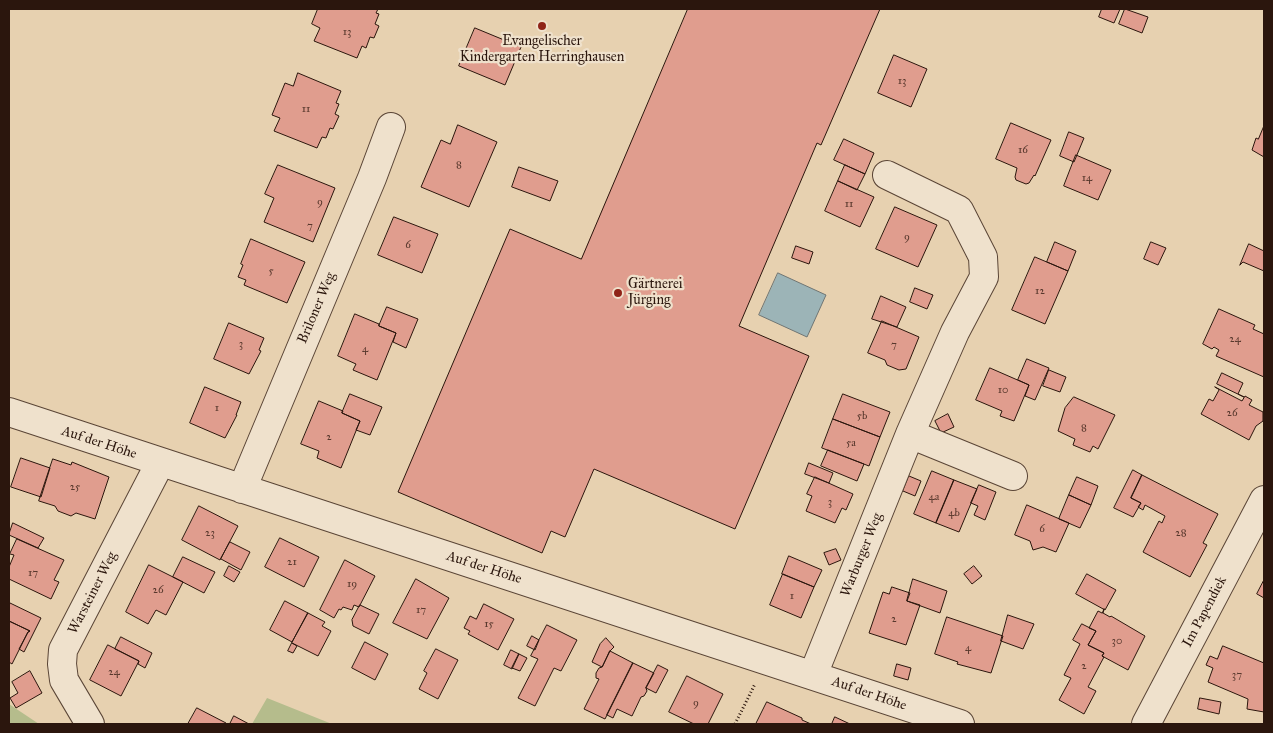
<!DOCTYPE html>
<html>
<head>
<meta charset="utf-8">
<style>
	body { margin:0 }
	#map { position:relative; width:1273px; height:733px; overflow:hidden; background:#e7d1b0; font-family:"IM FELL Great Primer",serif }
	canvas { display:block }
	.frame { position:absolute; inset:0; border:10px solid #2b160d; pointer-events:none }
</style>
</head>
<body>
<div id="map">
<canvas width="1273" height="733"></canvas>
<div class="frame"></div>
</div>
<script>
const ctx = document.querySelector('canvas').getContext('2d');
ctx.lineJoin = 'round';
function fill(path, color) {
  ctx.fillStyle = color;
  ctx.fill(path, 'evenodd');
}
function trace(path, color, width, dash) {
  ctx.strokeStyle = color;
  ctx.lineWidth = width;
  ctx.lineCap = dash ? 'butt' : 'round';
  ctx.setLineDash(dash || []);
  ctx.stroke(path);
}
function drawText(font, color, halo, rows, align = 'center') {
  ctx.font = font + ' "IM FELL Great Primer",serif';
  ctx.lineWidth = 4.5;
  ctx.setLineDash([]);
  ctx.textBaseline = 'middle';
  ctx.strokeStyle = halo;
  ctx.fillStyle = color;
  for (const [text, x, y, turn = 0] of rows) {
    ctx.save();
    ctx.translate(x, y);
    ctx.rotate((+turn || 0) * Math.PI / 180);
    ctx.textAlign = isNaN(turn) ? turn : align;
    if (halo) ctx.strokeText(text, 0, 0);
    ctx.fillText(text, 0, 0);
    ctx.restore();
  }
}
const green = new Path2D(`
	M267,698L332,724H252Z
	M9,704L39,724H9Z`);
const water = new Path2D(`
	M778,273L826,295L807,337L759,315Z`);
const building = new Path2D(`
	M318,9H378L376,13L379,14L375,24L379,26L374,38L370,37L366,48L362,46L357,58L314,41L320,28L312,24Z
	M688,9H880L821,145L817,143L739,326L809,356L735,529L594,469L565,537L551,531L542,553L398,492L510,229L581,259Z
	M1102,9H1120L1114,23L1099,17Z
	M1125,9L1148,17L1142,33L1119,24Z
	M475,28L521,47L505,85L459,66Z
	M894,55L927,69L911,107L878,93Z
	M298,73L341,91L336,103L339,104L335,114L339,116L333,129L330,128L326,138L322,137L317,148L274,131L280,118L272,115L285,83L293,86Z
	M1011,123L1051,140L1035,176L1034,175L1029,183L1026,184L1016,180L1015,177L1017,168L996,159Z
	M458,125L497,142L469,207L421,187L441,140L450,144Z
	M1264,126V157L1252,150L1256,138L1258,139Z
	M1069,132L1084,138L1074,162L1060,156Z
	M844,139L874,153L865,174L834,160Z
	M1076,155L1111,170L1098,200L1064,186Z
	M278,165L335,188L313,242L264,222L274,198L265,194Z
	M845,165L865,174L857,190L838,181Z
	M519,167L558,181L550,201L512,187Z
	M838,181L874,197L860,227L825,211Z
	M895,207L937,225L918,267L876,249Z
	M394,217L438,234L422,273L378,255Z
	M251,239L305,262L287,303L244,285L246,280L238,277L243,265L241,264Z
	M1055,242L1076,251L1068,271L1047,262Z
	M1151,242L1166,248L1158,265L1144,259Z
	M1249,244L1264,251V271L1243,262L1240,265Z
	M796,246L813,252L809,264L792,258Z
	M1035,257L1068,271L1045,324L1012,310Z
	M915,288L933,295L927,309L910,302Z
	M881,296L906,307L897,327L872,319Z
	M387,307L418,319L406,348L393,342L396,333L379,326Z
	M1219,309L1255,325L1253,329L1264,334V377L1216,356L1219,350L1214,347L1212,349L1203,344Z
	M355,314L379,324V326L396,333L377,380L353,370L356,364L338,356Z
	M882,321L919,337L906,369L899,370L887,365L885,360L868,353Z
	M229,323L264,338L259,350L261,351L249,374L214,359Z
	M1027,359L1049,368L1035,400L1025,396L1029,385L1018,380Z
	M990,368L1029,385L1014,421L1000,416L1002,411L976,400Z
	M1049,370L1066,377L1060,392L1043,386Z
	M1222,373L1243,383L1238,394L1244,397L1217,384Z
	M205,387L241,402L236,415H237L225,438L190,423Z
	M1215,387L1242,401L1245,396L1252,400L1249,405L1263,412V421L1256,426L1249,440L1201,414L1209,399L1213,401L1219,390Z
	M350,394L382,407L370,435L356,430L360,421L342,413Z
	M843,394L890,412L880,437L833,419Z
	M1074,397L1115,415L1098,449L1093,446L1090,452L1073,445L1075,439L1058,431L1065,408Z
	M319,401L343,411L342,413L360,421L341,468L317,458L319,451L301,444Z
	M948,414L954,427L941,433L935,421Z
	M833,419L880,437L869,466L822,448Z
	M828,450L864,464L857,481L821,466Z
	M21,458L50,468L41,497L11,487Z
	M53,459L71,465L72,462L109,477L95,519L76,513L71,516L58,511L55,506L39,501Z
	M809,463L833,473L829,483L805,474Z
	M1133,470L1142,475L1131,498L1141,503L1133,517L1114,508Z
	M932,471L954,480L936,523L914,514Z
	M1142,475L1218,514L1203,543L1207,545L1190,577L1143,552L1159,521L1162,523L1165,516L1145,505L1143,510L1138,507L1141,503L1131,498Z
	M909,476L921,481L915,496L903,491Z
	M815,477L853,494L846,510L842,508L835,523L806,511L812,496L807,494Z
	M1077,477L1098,486L1091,505L1069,495Z
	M954,480L977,489L959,532L936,523Z
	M979,485L996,492L985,520L974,515L978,506L971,503Z
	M1069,495L1091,505L1080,528L1059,519Z
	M1027,505L1069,523L1056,552L1043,547L1033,550L1030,541L1015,535Z
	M199,506L238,526L220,560L182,540Z
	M13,523L44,538L38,548L9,535Z
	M280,538L319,557L304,587L265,567Z
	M17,539L64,560L54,580L59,582L51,599L9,579V567L14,555L10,554Z
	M230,542L250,552L241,570L221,559Z
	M836,549L841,560L829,565L824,553Z
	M789,556L822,570L814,587L782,574Z
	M183,557L215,572L204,593L173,577Z
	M345,560L375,576L359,607L354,605L352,610L343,607L341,610L339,609L334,618L320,610Z
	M149,565L183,582L166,615L156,610L148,624L126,612Z
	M229,566L240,572L234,582L224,576Z
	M974,566L982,576L972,584L964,574Z
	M783,574L814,587L801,618L770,605Z
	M1087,574L1116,590L1105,610L1076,594Z
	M416,579L449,598L427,639L393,623Z
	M913,579L947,591L940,613L907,601Z
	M1264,580V598L1257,594Z
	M892,587L910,593L907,601L920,605L906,645L869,633L883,592L889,594Z
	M285,601L308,613L292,642L270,630Z
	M10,603L41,618L24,652L19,649L28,632L30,631L9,621Z
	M484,604L514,619L498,650L468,634L470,631L464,628L470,616L476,619Z
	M360,605L379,614L369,634L353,626L352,620Z
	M1104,609L1103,613L1110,617L1111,616L1145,636L1128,670L1102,656L1104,653L1088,645L1096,631L1089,628L1098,611L1102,613Z
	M308,613L325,622L322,626L331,631L318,656L292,643Z
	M1008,615L1034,624L1023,649L1001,641Z
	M947,617L1003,636L991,673L957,664L958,662L935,654Z
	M9,621L30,631L28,632L12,664L9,662Z
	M1082,624L1096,631L1088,645L1104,653L1102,656L1104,657L1088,687L1096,691L1084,714L1059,700L1071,678L1064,675L1080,644L1073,640Z
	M547,625L577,640L561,671L554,668L535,706L518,698L538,659L531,656Z
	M532,636L539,640L535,650L527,646Z
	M121,637L152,653L145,668L138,664L139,661L115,649Z
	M606,638L614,647L610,651L602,667L592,662L600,644Z
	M365,642L388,654L375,680L352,668Z
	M292,643L297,646L293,653L288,651Z
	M108,645L139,661L121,696L90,680Z
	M1223,646L1264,663V712L1247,709L1248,699L1208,682L1213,668L1206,665L1210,656L1217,659Z
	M436,649L458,660L438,699L419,689L427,673L424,671Z
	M511,650L519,654L512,669L504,665Z
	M610,651L633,663L605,719L584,709L599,679L596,678V673L599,668L602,667Z
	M519,654L527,658L520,671L512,668Z
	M633,663L654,673L646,688L647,691L644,696L641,697L632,716L617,709L613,718L607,715Z
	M897,664L911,668L908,680L894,676Z
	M658,665L668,670L656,693L646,688Z
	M30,671L42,693L16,708L10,698L18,693L12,682Z
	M687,676L723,694L708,724H694L669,712Z
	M1200,698L1221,702L1219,714L1198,709Z
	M767,702L802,718V720L811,724H756Z
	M197,708L226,723L225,724H188Z
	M234,716L249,724H230Z
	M835,717L850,724H832Z`);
const path = new Path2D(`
	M735,724L755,684`);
const minor = new Path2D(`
	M9,412L960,724
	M910,434L1013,476
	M242,489L372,178L391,127
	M813,675L910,434L955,332L984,277L983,257L959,210L887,175
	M90,724L64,680L62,664L63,650L160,463
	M1146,724L1264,500`);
const markers = [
	[542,26,5,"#8f2418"],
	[618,293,5,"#8f2418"]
];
const numberNames = [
	["13",347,32],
	["13",902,81],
	["11",306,109],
	["16",1023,150],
	["8",459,165],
	["14",1087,178],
	["9",320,202],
	["11",849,204],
	["7",310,226],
	["9",907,237],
	["6",408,245],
	["5",271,271],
	["12",1040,291],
	["24",1235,339],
	["3",241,344],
	["7",894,345],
	["4",365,349],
	["10",1003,390],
	["1",217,408],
	["26",1232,413],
	["5b",862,416],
	["8",1084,428],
	["2",329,437],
	["5a",851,443],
	["25",75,487],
	["4a",934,497],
	["3",830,502],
	["4b",954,513],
	["6",1042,529],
	["23",210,533],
	["28",1181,533],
	["21",292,562],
	["17",33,573],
	["19",352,584],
	["26",158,590],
	["1",792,596],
	["17",421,610],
	["2",894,619],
	["15",489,624],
	["30",1117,641],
	["4",968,648],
	["2",1084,666],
	["24",114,672],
	["37",1237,675],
	["9",696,703]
];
const poiNames = [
	["Evangelischer",542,42],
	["Kindergarten Herringhausen",542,58],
	["Gärtnerei",628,285,"left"],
	["Jürging",628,301,"left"]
];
const streetNames = [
	["Briloner Weg",317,308,-67],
	["Auf der Höhe",99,443,18],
	["Warburger Weg",862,555,-68],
	["Auf der Höhe",484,568,18],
	["Warsteiner Weg",93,593,-63],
	["Im Papendiek",1205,612,-62],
	["Auf der Höhe",869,694,19]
];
fill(green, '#b5bc8c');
fill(water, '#9cb4b7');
trace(water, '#6f7573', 1);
fill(building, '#e09d8e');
trace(building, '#2b160d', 1);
trace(minor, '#5a4536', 30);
trace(path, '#2b160d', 3, [1, 2.5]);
trace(minor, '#efe1cc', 28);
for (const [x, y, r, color] of markers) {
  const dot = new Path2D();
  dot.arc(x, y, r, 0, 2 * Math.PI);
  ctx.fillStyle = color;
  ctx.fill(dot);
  trace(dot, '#efe1cc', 2);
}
drawText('11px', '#58382d', null, numberNames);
drawText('14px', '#2b160d', '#efe1cc', poiNames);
drawText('14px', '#2b160d', '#efe1cc', streetNames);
</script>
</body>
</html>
